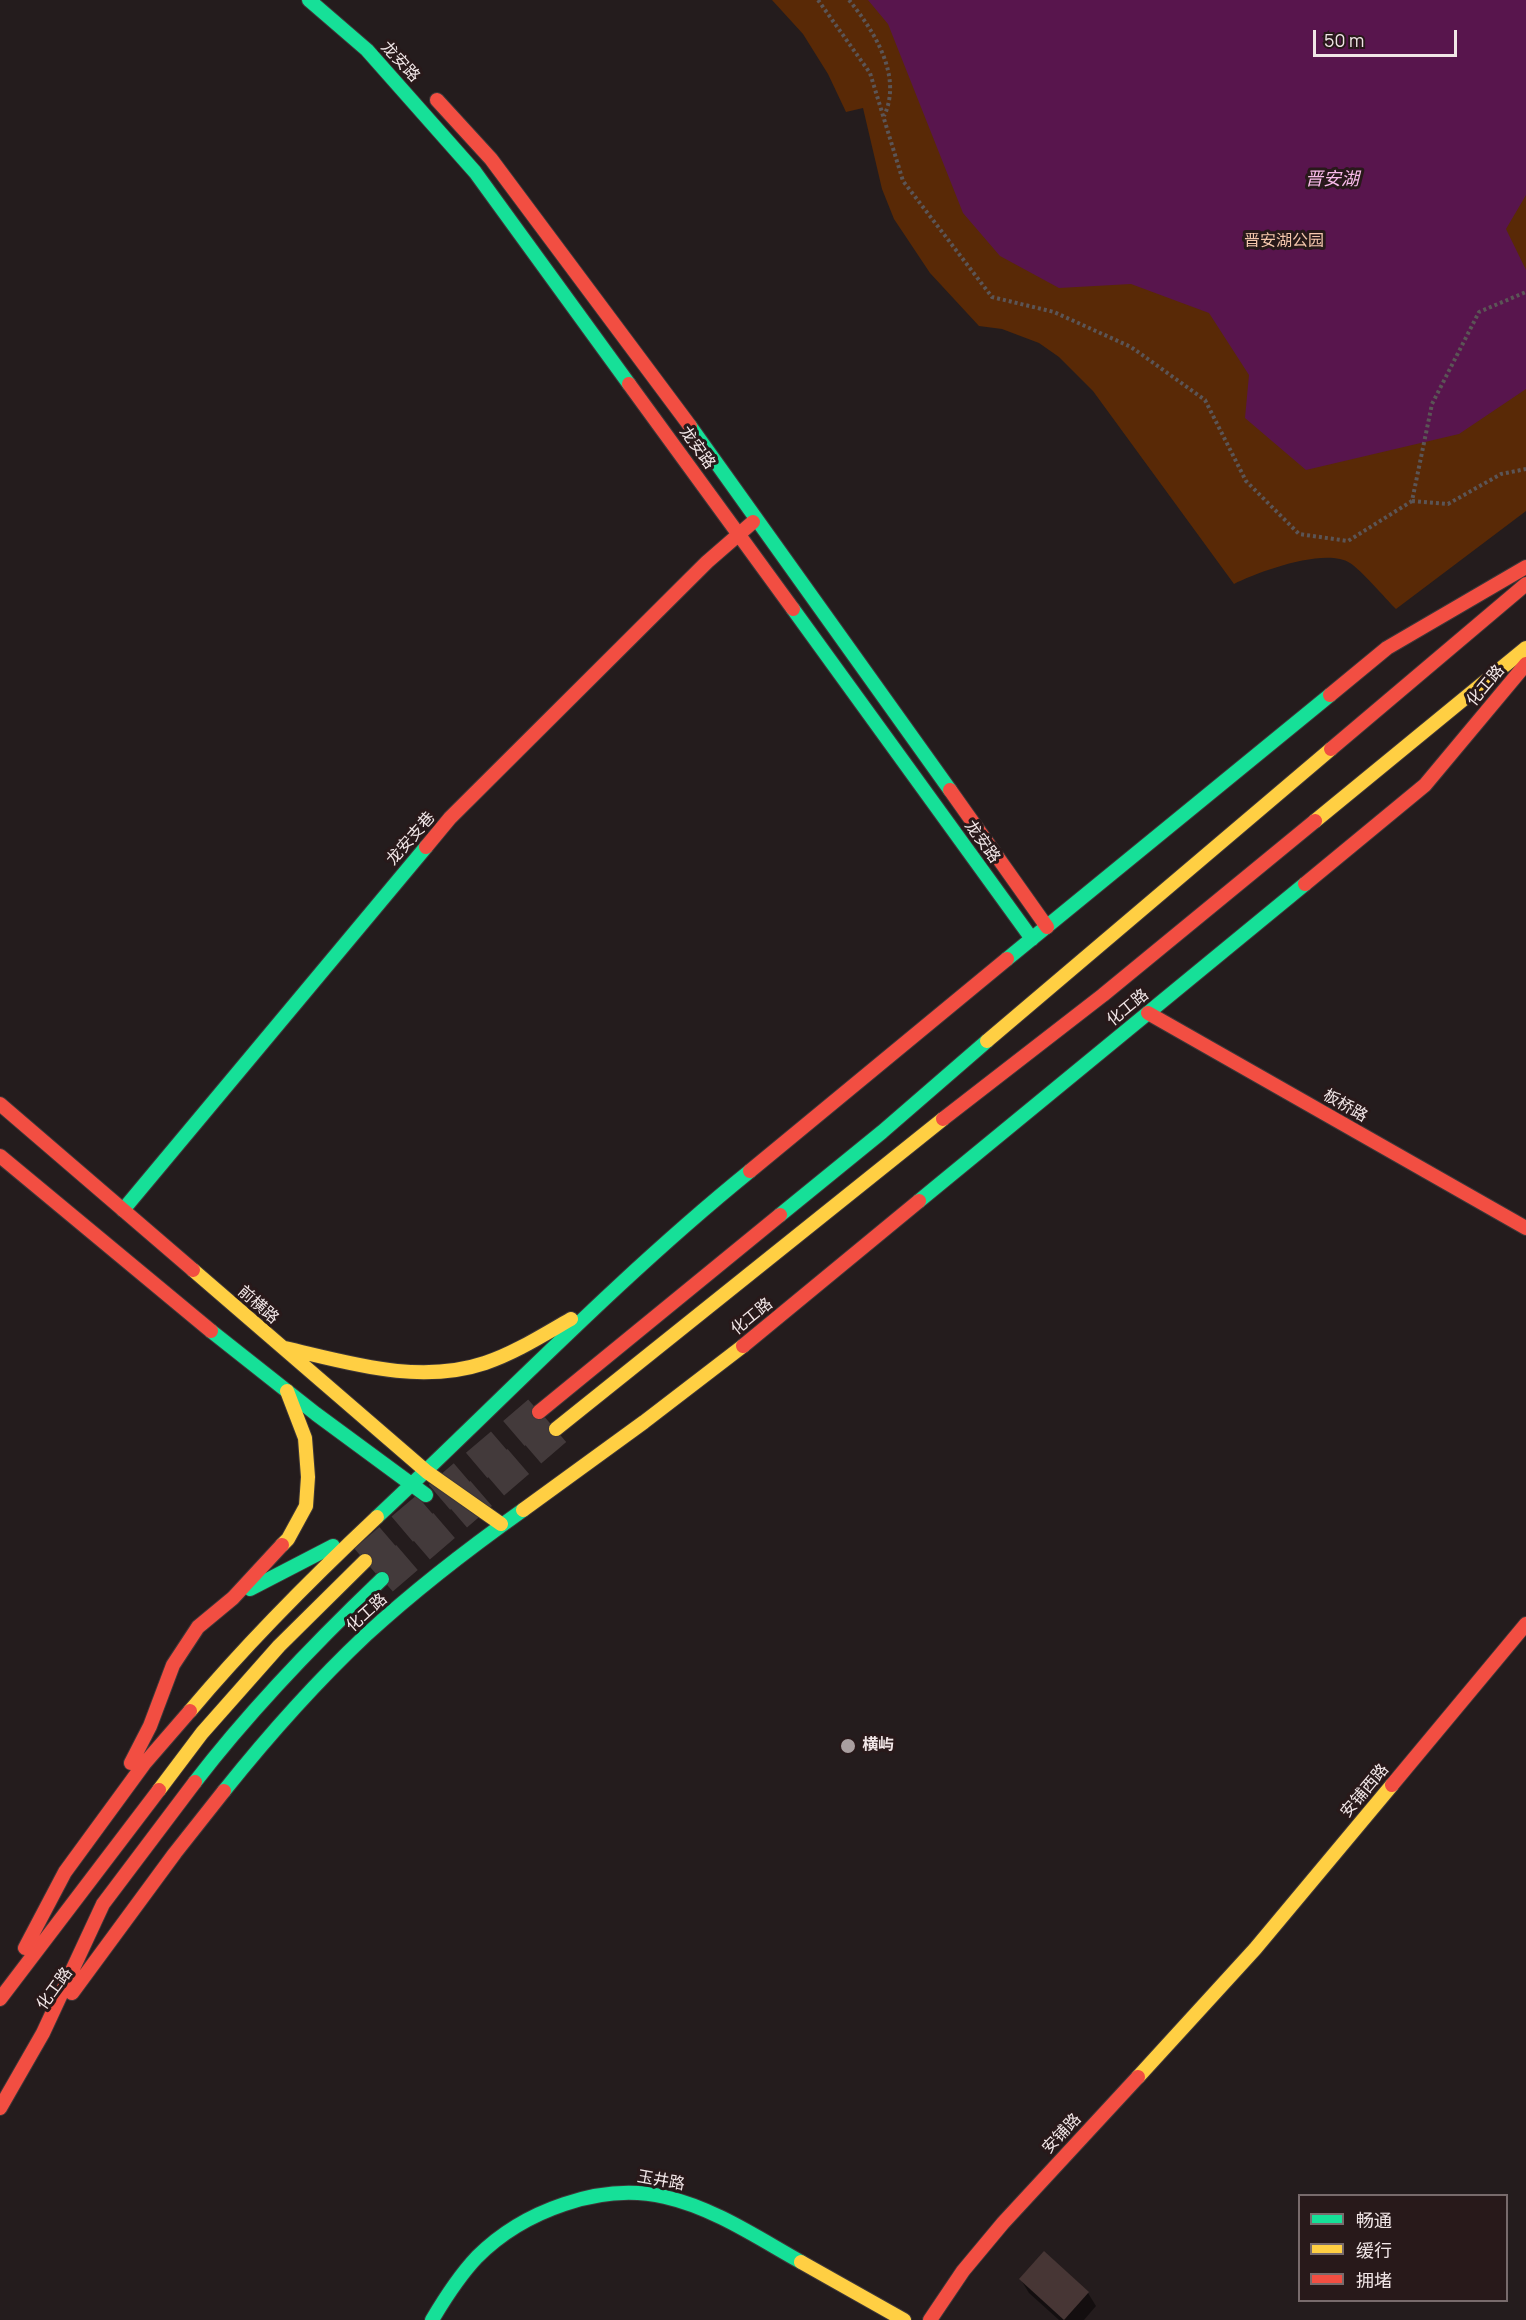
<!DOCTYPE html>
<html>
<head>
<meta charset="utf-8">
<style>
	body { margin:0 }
	#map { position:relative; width:1526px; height:2320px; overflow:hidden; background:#241c1d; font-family:Manrope,"Noto Sans SC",sans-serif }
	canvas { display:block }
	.legend { position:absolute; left:1298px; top:2194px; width:210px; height:108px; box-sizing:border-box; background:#28191a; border:2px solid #786b6c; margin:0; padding:8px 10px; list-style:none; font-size:18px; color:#f1e6e7 }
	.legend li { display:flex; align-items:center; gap:12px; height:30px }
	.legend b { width:30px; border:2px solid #786b6c }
	.scale { position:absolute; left:1313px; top:30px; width:144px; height:27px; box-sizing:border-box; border:3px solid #f1e6e7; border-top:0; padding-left:8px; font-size:18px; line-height:21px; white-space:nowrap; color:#f1e6e7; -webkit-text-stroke:4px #28191a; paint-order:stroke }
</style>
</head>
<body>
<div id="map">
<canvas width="1526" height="2320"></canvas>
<ul class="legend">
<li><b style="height:8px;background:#16e098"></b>畅通</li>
<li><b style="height:8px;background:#ffcf43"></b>缓行</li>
<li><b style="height:8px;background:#f24e42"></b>拥堵</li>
</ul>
<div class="scale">50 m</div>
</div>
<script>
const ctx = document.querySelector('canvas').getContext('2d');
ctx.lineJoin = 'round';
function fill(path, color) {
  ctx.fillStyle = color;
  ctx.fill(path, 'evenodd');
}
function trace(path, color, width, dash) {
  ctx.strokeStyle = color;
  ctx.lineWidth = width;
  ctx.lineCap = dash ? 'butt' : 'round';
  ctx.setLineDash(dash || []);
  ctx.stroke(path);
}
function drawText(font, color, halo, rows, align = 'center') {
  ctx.font = font + ' Manrope,"Noto Sans SC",sans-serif';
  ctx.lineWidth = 6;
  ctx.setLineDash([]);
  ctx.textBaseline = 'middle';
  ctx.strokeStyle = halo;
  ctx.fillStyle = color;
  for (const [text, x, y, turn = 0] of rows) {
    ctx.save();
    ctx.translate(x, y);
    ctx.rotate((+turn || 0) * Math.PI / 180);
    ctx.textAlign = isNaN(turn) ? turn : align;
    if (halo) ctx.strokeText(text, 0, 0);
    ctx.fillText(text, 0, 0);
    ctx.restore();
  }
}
const green = new Path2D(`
	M772,0H1526V511L1396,609C1385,598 1361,570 1350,563C1325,547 1258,572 1234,584L1093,391L1059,357L1039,343L1002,329L979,326L930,273L894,219L882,189L863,108L846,112L828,74L803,34Z`);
const water = new Path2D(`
	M868,0H1526V195L1506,229L1526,270V389L1459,434L1306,470L1245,418L1249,375L1209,313L1131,284L1059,288L1000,256L963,213L888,24Z`);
const shadow = new Path2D(`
	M1021,2280L1088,2293L1096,2306L1084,2320H1059L1029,2293Z`);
const building = new Path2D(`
	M1044,2251L1089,2292L1064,2320L1019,2279Z`);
const highwayTunnel = new Path2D(`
	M365,1561L539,1412
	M382,1579L556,1429`);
const path = new Path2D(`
	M818,0L870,73L903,181L992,297L1054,312L1131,347L1205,400L1246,481L1299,534L1348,541L1412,501L1432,404L1479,312L1526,292
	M849,0C874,31 903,76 884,116
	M1412,501L1448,504L1501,474L1526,469`);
const fast = new Path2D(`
	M309,0L367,50L475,172L629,384
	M690,426L950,790
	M793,609L1032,939
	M1007,959L1330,695
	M919,1201L1305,884
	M123,1210L426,847
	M780,1215L882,1132L987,1041
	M211,1331L316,1414L426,1495
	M377,1517C501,1401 618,1278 750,1171
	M250,1589L333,1546
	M195,1782C251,1709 315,1643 382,1579
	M224,1791C268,1736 315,1683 366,1635C415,1590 468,1549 523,1510
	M432,2320C445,2298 459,2276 477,2257C523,2211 601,2182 665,2197C714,2208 758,2238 801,2262`);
const slow = new Path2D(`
	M1315,821L1526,648
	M987,1041L1331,749
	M193,1270L427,1472L501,1524
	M285,1348C350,1363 419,1385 485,1363C515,1353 543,1335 571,1319
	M556,1429L943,1119
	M523,1510L644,1422L743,1346
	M282,1545L288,1539L306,1506L308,1477L305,1438L287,1391
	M190,1711C248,1642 311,1579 377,1517
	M159,1790L202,1733L279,1646L365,1561
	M1138,2077L1255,1949L1392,1785
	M801,2262L904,2320`);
const jam = new Path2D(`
	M437,100L491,159L690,426
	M629,384L793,609
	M1330,695L1387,648L1526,567
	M1331,749L1526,584
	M950,790L1047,927
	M426,847L450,818L707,562L753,522
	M1305,884L1425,785L1526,664
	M1148,1013L1526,1228
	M0,1104L193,1270
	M943,1119L1103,995L1315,821
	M0,1156L211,1331
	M750,1171L1007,959
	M743,1346L919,1201
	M539,1412L780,1215
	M131,1763L150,1726L173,1665L198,1627L233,1598L282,1545
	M1392,1785L1526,1624
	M25,1948L65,1872L144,1764L190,1711
	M72,1993L175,1853L224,1791
	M0,1999L159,1790
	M0,2108L43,2033L103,1904L195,1782
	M930,2320L963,2271L1003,2223L1138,2077`);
const markers = [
	[848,1746,8,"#a99fa0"]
];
const streetNames = [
	["龙安路",400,62,47],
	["龙安路",697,448,54],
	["化工路",1486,686,-50],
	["龙安支巷",411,839,-49],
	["龙安路",982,842,54],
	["化工路",1128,1008,-39],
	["板桥路",1345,1106,30],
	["前横路",258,1305,41],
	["化工路",752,1317,-39],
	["化工路",367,1613,-42],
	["安铺西路",1365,1791,-50],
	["化工路",55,1989,-54],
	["安铺路",1062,2134,-47],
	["玉井路",661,2181,10]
];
const parkNames = [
	["晋安湖公园",1284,242]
];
const poiNames = [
	["横屿",862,1746]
];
const waterNames = [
	["晋安湖",1332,180]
];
fill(green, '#592906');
fill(water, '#58154d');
fill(shadow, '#0007');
fill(building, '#473635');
trace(highwayTunnel, '#433a3b', 33, [33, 16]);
trace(fast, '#3e3738', 16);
trace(slow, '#3e3738', 16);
trace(jam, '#3e3738', 16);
trace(path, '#5b5556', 4, [3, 3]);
trace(fast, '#16e098', 14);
trace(slow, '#ffcf43', 14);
trace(jam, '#f24e42', 14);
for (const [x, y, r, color] of markers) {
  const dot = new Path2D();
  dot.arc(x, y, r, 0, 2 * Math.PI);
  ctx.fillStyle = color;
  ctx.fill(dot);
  trace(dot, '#28191a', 2);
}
drawText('16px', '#f1e6e7', '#28191a', streetNames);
drawText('16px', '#f5c7ad', '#28191a', parkNames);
drawText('bold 16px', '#f1e6e7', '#28191a', poiNames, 'left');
drawText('italic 18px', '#f9bbea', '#28191a', waterNames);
</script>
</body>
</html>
